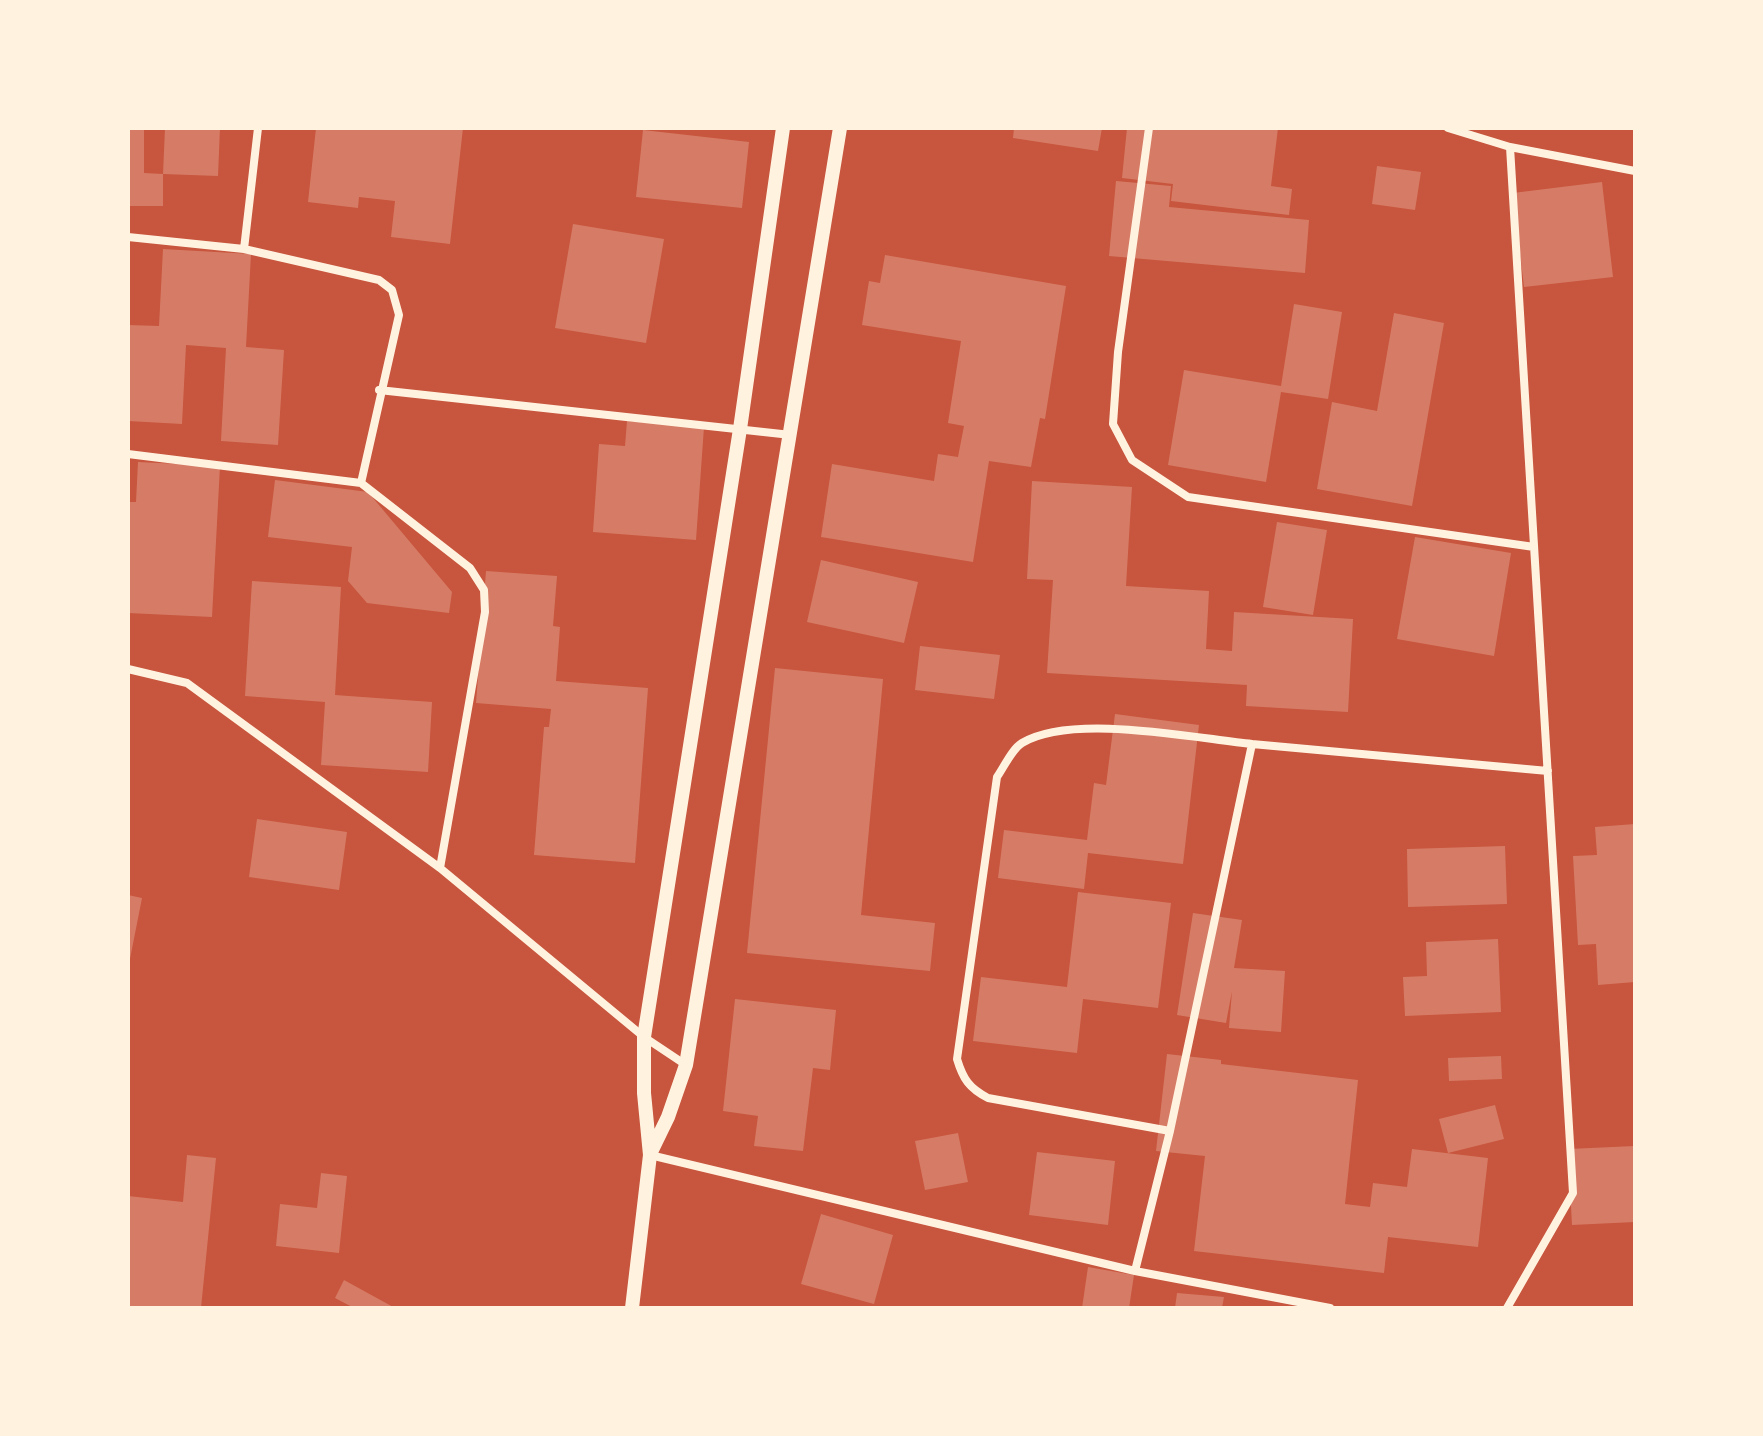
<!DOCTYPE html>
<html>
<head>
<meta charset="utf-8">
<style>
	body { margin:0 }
	#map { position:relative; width:1763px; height:1436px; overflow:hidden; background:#c8553d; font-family:Helvetica,sans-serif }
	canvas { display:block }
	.frame { position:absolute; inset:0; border:130px solid #fff3e0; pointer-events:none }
</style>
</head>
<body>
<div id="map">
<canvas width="1763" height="1436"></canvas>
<div class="frame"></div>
</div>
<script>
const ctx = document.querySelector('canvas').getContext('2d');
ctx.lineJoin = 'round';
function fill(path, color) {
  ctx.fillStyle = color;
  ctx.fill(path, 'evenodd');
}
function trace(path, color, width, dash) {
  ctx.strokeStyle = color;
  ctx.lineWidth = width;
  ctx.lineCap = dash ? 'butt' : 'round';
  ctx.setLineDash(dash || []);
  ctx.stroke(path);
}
const building = new Path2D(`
	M128,128H144V173L163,174V206H128Z
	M165,128H220L218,176L163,174Z
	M316,128H463L450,244L391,237L395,201L359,197L358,208L308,202Z
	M1014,128H1102L1098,151L1013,138Z
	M1127,128H1278L1271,186L1292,189L1289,215L1171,201L1173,184L1122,178Z
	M643,130L749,142L742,208L636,197Z
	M1377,166L1421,172L1415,210L1372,204Z
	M1116,181L1171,186L1169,207L1309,220L1305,273L1109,256Z
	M1602,182L1613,277L1524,287L1513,193Z
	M573,224L664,239L646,343L555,328Z
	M163,249L251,254L246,347L284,350L278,445L221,441L226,348L186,345L182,424L128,421V325L159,326Z
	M885,255L1066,286L1045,419L1040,418L1031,467L989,461L973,562L821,537L832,464L934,481L938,454L958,457L964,426L948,423L961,341L862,325L869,281L880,283Z
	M1294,304L1342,312L1328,399L1281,392L1266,482L1168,465L1184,370L1281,386Z
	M1394,313L1444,323L1412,506L1317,489L1332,402L1377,411Z
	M627,421L704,427L696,540L593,532L599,444L625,446Z
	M138,462L220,466L212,617L128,613V502H136Z
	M275,480L368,492L452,592L449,613L367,603L348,581L352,547L268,537Z
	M1032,481L1132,487L1126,586L1209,591L1206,649L1232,651L1234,612L1353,619L1348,712L1246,706L1247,685L1047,673L1053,580L1027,579Z
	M1277,522L1327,530L1313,615L1263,607Z
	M1415,537L1511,553L1494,656L1397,639Z
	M821,560L918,582L904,643L807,622Z
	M486,571L557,576L553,626L560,627L556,681L648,688L635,863L534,855L544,727H549L551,709L476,703Z
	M252,581L341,587L335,695L432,702L428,772L321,765L325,702L245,696Z
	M920,646L1000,655L994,699L915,690Z
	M775,668L883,679L861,915L935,923L930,971L747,953Z
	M1115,714L1199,725L1183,864L1088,853L1084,889L998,878L1004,830L1087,840L1094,783L1106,785Z
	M257,819L347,832L339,890L249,877Z
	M1635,824V982L1598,985L1596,944L1578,945L1573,856L1597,855L1595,827Z
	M1505,846L1507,904L1408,907L1407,849Z
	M1078,892L1171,903L1158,1008L1083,999L1077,1053L973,1041L981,977L1067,987Z
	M128,895L142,898L129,964H128Z
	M1193,913L1242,920L1234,968L1285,971L1281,1032L1229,1028L1232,991L1226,1023L1177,1015Z
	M1498,939L1501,1012L1405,1016L1403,977L1427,976L1426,942Z
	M735,999L836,1010L830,1070L813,1068L803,1151L754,1146L758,1116L723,1111Z
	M1167,1054L1221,1060V1064L1358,1080L1345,1204L1370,1207L1373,1183L1407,1187L1412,1149L1488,1158L1478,1247L1388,1237L1384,1273L1194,1251L1205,1156L1156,1151Z
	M1501,1056L1502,1079L1449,1081L1448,1058Z
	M1495,1105L1504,1139L1448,1153L1439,1119Z
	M958,1133L968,1182L925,1190L915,1141Z
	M1635,1146V1222L1572,1225L1568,1149Z
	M1037,1152L1115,1161L1108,1225L1029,1215Z
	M187,1155L216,1158L201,1308H128V1196L183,1202Z
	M321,1173L347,1176L339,1253L276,1246L280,1204L317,1208Z
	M821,1214L893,1235L874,1304L801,1284Z
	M1088,1267L1134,1275L1129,1308H1082Z
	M344,1280L395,1308H354L335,1298Z
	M1177,1293L1224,1297L1222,1308H1175Z`);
const minor = new Path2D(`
	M1149,128L1118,352L1113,424L1132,460L1188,497L1534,547
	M1448,128L1510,147L1573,1193L1507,1308
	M1510,147L1635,171
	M128,237L244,249L258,128
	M244,249L379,280L392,290L399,315L361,483
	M379,390L791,435
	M128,454L361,483L470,568L484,590L485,612L440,868
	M128,669L187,683L440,868L644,1037L686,1065
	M1170,1131L988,1098C969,1088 963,1079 957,1059L997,777C1004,767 1012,749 1022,743C1072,713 1193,738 1252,744
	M650,1155L1135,1271L1330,1308
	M1135,1271L1170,1131L1252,744L1548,771`);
const tertiary = new Path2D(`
	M650,1154L668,1117L686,1065L840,128
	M632,1308L650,1155L644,1093V1037L740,429L783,128`);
fill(building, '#d67c66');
trace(minor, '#fff3e0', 8);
trace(tertiary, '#fff3e0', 14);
</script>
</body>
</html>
